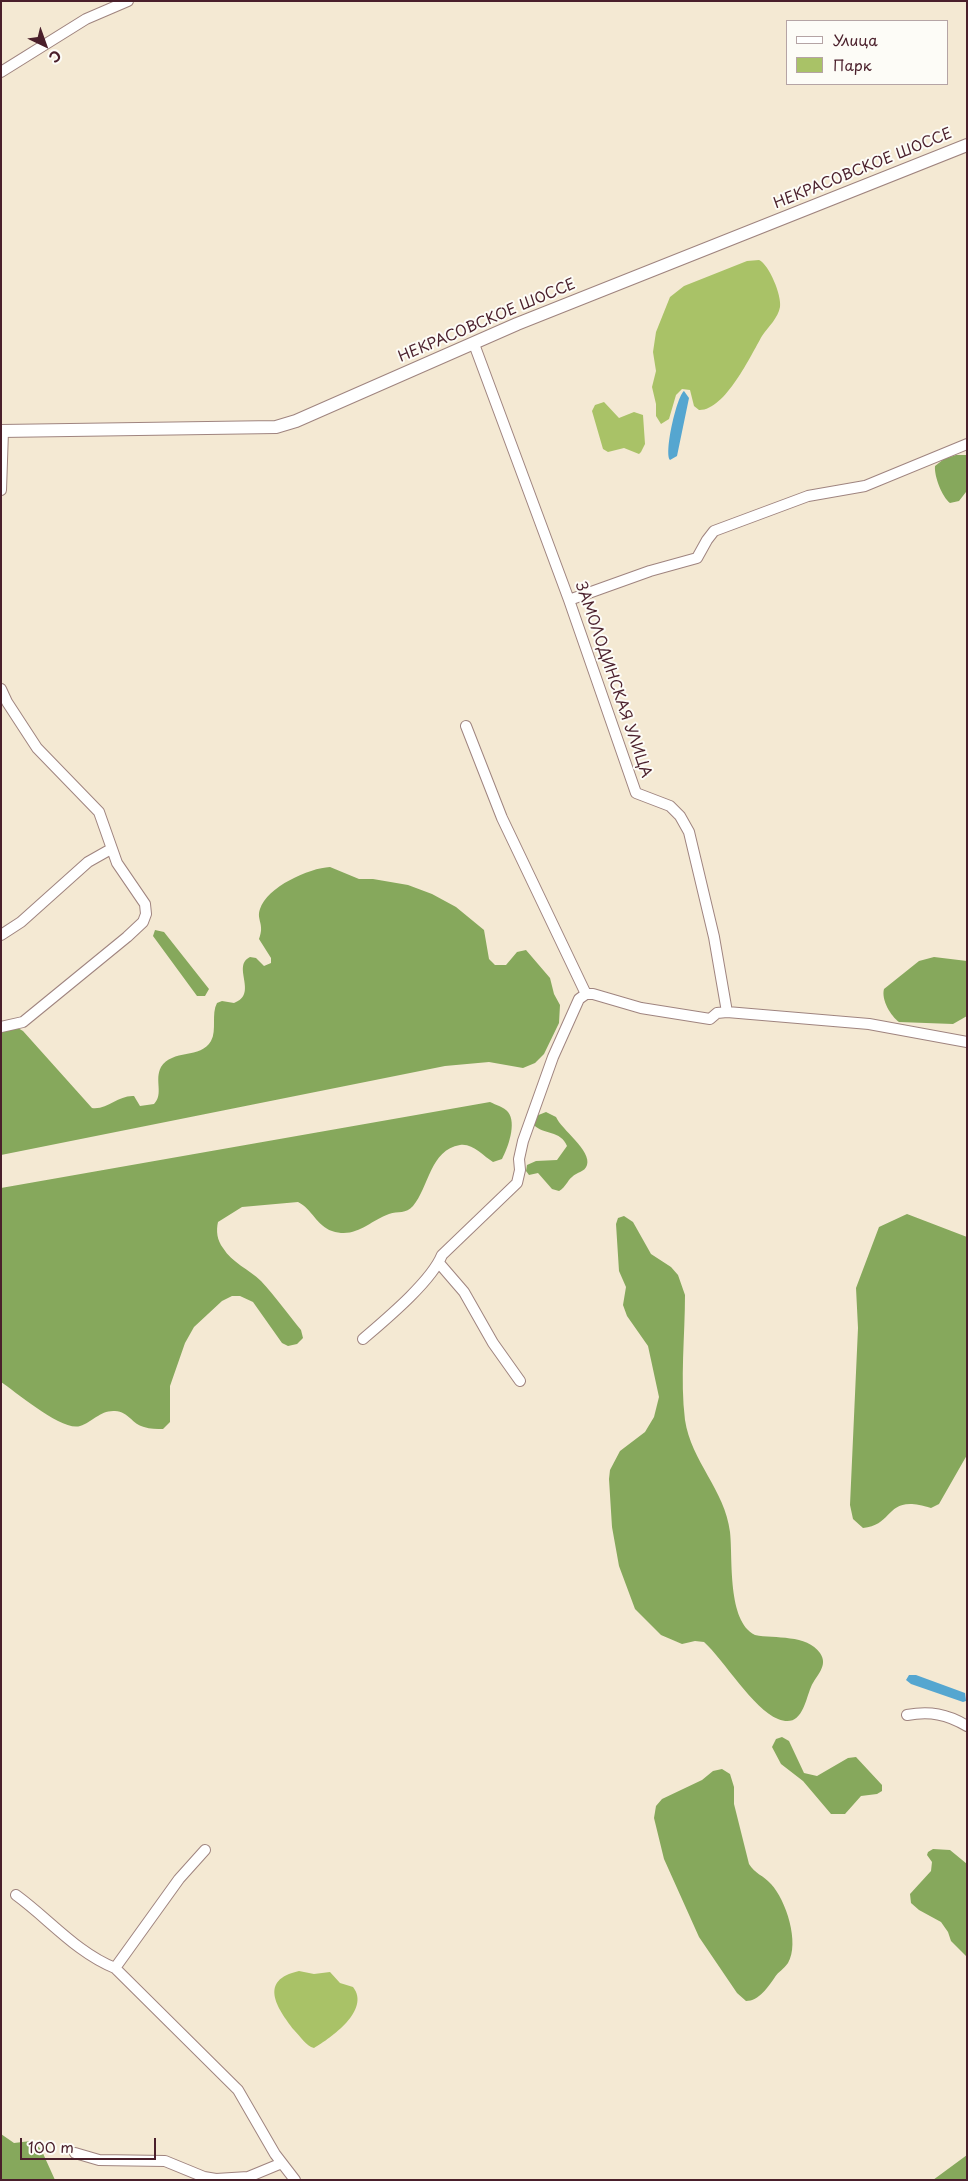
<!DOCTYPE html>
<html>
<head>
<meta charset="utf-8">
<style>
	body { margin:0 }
	#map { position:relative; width:968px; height:2181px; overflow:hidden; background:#f4e9d3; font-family:"Playpen Sans",sans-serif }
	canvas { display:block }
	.frame { position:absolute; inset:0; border:2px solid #4a1f2b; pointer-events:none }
	.legend { position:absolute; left:786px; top:20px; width:162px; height:65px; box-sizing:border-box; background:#fdfcf7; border:1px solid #b5a4a5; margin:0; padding:6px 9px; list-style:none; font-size:15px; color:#4a1f2b }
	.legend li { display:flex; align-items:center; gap:10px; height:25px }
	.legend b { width:25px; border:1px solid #b5a4a5 }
	.north { position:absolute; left:20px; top:20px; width:50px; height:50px; -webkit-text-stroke:4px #fdfcf7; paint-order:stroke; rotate:138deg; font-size:14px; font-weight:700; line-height:20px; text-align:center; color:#4a1f2b }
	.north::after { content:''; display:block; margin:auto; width:18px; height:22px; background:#4a1f2b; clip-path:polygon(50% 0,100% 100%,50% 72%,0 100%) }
	.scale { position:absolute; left:20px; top:2138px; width:136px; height:22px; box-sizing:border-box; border:2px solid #4a1f2b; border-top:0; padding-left:6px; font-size:15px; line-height:18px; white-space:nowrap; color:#4a1f2b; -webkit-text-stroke:4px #fdfcf7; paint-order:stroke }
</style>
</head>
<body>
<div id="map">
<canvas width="968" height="2181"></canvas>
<div class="frame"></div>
<ul class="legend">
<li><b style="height:6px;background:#fff"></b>Улица</li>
<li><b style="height:14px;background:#a9c267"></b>Парк</li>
</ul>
<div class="north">С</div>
<div class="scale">100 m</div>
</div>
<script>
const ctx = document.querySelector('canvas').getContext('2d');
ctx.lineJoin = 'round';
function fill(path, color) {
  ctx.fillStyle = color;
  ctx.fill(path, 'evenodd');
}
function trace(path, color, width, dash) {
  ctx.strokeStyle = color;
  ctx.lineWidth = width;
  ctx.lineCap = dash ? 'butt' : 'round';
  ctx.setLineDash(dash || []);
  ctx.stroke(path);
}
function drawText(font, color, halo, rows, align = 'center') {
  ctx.font = font + ' "Playpen Sans",sans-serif';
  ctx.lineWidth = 4;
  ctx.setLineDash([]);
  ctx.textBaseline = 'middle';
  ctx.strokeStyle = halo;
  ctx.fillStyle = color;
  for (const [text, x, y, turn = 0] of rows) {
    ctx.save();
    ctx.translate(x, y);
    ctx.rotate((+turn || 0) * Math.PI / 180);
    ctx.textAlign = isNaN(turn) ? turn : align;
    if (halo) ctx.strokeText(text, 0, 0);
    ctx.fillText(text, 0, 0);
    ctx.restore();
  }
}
const green = new Path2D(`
	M759,260C769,264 782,296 780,307C778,318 769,326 762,336C751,355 725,411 699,410L694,406L690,390L682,389L676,395L669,419L661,424L656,416V404L652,387L656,371L653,352L656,332L670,297L684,286L747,261Z
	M604,402L619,418L634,412L643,415L645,444L641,452L639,454L624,448L608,452L603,449L592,411L595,405Z
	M299,1971L314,1974L330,1972L340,1983L353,1987C371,2010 331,2038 314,2048C306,2046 300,2036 294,2030C277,2008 258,1980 299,1971Z`);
const forest = new Path2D(`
	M956,455H967L966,492L959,501L950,503C942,497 934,476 935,466L944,459Z
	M330,867L359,879H373L408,885L432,894L456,907L484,930L489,959L495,965H506L517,952L526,950L550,978L554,994L560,1005L559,1023L544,1054L535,1063L523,1068L489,1062L445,1066L1,1155V1029L18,1028L23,1031L92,1108C108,1110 118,1095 134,1096L140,1106L154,1104C164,1094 154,1080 161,1067C172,1049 201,1059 211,1041C217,1030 211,1014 217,1003L222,1001L234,1003C259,994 231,966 250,957L256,958L264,966L271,963V958L259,939C265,924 256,920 260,909C267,887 309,868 330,867Z
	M155,930L164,932L209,989L205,996H197L153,936Z
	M934,957L967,961V1016L953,1024L899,1022C891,1016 881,1000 884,989L919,961Z
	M490,1102C496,1105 504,1107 508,1112C517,1123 508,1148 502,1159L493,1162C483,1156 473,1143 460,1145C430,1150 429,1187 413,1206C406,1214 398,1211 389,1214C369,1221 356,1239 332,1231C317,1226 312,1209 298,1202L242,1207L218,1222C216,1231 217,1240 223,1248C232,1263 249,1269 261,1281C275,1296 288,1314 301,1330L303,1338L297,1344L288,1346L282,1343L253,1302L240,1296H232L222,1301L194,1327L185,1343L170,1386V1422L163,1429C157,1429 150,1429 144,1427C132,1424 129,1412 115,1411C100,1410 93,1422 80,1426C63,1432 16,1392 1,1382V1188Z
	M546,1112L556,1117C561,1129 592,1151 587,1165C585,1172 577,1172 572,1177C567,1181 566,1187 559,1191L552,1189L538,1173L529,1175L526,1171L527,1165L536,1161L557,1160L567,1146C561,1130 543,1135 534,1125L536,1116Z
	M907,1214L967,1237V1455L939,1504L931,1508C884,1493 896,1525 863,1528L853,1519L850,1505L858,1328L856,1288L879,1227Z
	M624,1216L633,1222L651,1254L671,1267L678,1275L685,1295C685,1336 680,1379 685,1420C691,1461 725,1490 730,1532C733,1559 727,1621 755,1635C775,1639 807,1634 820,1653C829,1666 816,1675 811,1687C805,1701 802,1729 778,1719C753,1709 724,1660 704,1642L695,1641L682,1644L661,1635L635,1609L619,1566L612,1527L609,1479L610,1470L620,1451L645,1432L654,1417L659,1397L648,1346L627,1316L623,1305L626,1287L619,1271L616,1224L618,1218Z
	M782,1737L789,1741L804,1773L817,1776L848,1758L856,1757L882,1785V1791L877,1794L861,1796L845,1814H831L803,1781L781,1764L772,1747L776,1739Z
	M722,1769L730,1774L734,1787V1804L749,1864C755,1874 763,1875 771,1884C786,1900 800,1943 788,1963C784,1969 778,1972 775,1977C768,1987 759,2001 746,2001L737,1993L699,1937L664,1859L654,1818L656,1806L662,1799L702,1780L713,1771Z
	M933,1849L950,1850L967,1864V1957L951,1941L948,1932L941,1922L919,1910L911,1903L910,1894L931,1871L932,1862L927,1855L928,1852Z
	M1,2134L14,2143L31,2141L41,2149L55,2180H1Z
	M967,2155V2180H933Z`);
const water = new Path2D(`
	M684,391L689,398L677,456L670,460C664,452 677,396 684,391Z
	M909,1675H916L965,1693L966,1701L963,1702L911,1684L906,1680Z`);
const minor = new Path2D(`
	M1,72L86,19L128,1
	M474,344L569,600L636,793L670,806L680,816L689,832L714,937L727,1012L869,1024L967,1042
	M1,490L3,431
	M569,600L650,571L697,558L707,540L714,531L808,496L865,486L967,444
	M1,689L7,702L37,748L99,812L117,863L145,904L146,914L143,922L127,937L23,1022L1,1027
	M466,726L502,818L586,994
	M1,935L21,922L88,862L111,849
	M439,1263L464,1292L493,1343L520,1381
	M363,1339C385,1320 431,1282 442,1255L517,1183L520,1170L519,1159L523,1141L553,1057L579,999L586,994H593L641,1008L710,1019L717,1013L727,1012
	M907,1715C930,1711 947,1714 967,1726
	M16,1895C49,1919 77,1953 115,1968L238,2090L275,2154L295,2180
	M115,1968L179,1879L205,1850
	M75,2153L99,2160L165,2161L204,2177L216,2179L248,2177L282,2163`);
const tertiary = new Path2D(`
	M1,431L276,427L296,421L517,324L967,145`);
const streetNames = [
	["НЕКРАСОВСКОЕ ШОССЕ",863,169,-22],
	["НЕКРАСОВСКОЕ ШОССЕ",487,321,-23],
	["ЗАМОЛОДИНСКАЯ УЛИЦА",613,680,71]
];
fill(green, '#a9c267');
fill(forest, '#86a85c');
fill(water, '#55a6d0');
trace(minor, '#9f847f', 12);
trace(tertiary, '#9f847f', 14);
trace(minor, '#fff', 10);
trace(tertiary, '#fff', 12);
drawText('15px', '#4a1f2b', '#fdfcf7', streetNames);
</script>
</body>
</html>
